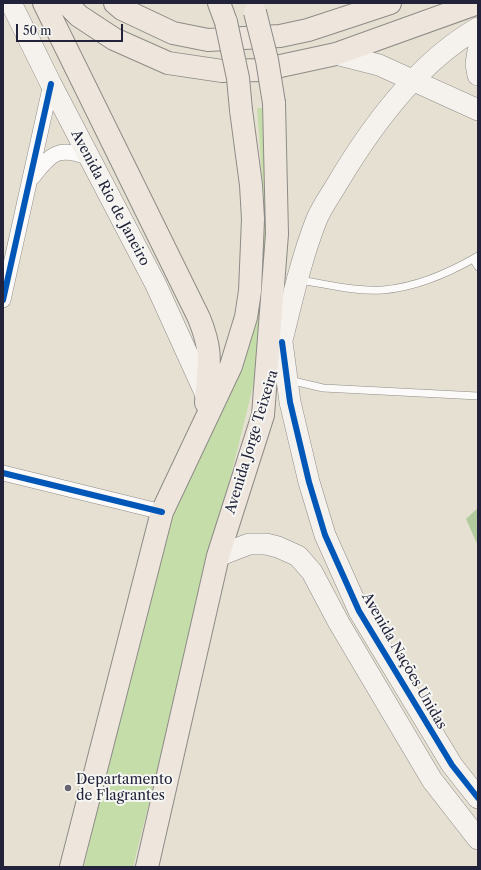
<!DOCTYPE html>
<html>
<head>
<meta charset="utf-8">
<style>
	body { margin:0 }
	#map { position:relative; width:481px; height:870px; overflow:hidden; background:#e6e0d2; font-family:"Libre Caslon Text",serif }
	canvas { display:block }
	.frame { position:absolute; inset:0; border:4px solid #22223b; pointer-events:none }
	.scale { position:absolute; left:16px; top:24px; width:107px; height:18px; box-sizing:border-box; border:2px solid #22223b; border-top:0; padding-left:5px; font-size:12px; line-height:14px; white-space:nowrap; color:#22223b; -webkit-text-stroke:3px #f6f6f2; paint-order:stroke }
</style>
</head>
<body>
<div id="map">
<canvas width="481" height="870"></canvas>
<div class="frame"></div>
<div class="scale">50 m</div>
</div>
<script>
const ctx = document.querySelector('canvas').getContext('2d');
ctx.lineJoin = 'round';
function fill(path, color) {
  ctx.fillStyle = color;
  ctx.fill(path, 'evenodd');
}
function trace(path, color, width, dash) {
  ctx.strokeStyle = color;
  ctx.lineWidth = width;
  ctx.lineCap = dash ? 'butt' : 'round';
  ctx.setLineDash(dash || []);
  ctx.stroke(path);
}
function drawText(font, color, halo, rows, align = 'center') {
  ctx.font = font + ' "Libre Caslon Text",serif';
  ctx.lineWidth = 4;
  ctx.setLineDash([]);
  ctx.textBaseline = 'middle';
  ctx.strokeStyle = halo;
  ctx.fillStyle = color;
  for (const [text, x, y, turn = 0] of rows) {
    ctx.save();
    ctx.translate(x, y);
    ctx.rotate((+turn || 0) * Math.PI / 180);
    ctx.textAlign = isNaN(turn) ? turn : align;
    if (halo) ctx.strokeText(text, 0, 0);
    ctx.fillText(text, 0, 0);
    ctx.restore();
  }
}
const green = new Path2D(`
	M257,108H263L269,198L262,337L254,383L133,867H84L124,690L168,523L261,260L264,201Z`);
const forest = new Path2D(`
	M478,508V546L466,519Z`);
const lane = new Path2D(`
	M473,259L478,267
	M300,280C326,284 356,292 383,290C417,287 449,273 478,256
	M289,380L323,388L478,396`);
const street = new Path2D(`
	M33,177C52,152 59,146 90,158
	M3,300L51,84
	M3,473L162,512`);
const secondary = new Path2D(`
	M11,3L51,84L156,285L206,395
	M478,51L476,64L478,75
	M336,54L379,65L478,110
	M282,342L290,402L309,482L325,535L359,611L452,765L478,798
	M278,356C290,310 299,265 316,221C321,208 330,196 337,184C372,125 418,62 478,28
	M218,556L249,544H266L278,547L298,556L312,572L339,623L432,780L478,839`);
const highway = new Path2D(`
	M44,3L199,318C214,355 208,366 206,403
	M66,3L79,16L114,39L168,63L222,71L262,70L336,54L478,3
	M115,3L122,9L173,33L208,40L280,36L308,30L390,3
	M219,3L226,22
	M71,867L162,512L231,366L246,317L250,291L253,219L251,185L241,110
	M147,867L218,556L263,415L277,234L274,103`);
const highwayBridge = new Path2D(`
	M255,12L267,60L274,103
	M226,22L238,78L241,110`);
const cycleway = new Path2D(`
	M3,300L51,84
	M282,342L290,402L309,482L325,535L359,611L452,765L478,798
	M3,473L162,512`);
const markers = [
	[68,788,4,"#676470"]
];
const streetNames = [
	["Avenida Rio de Janeiro",110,198,62],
	["Avenida Jorge Teixeira",252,442,-73],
	["Avenida Nações Unidas",404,661,60]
];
const poiNames = [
	["Departamento",76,780],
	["de Flagrantes",76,796]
];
fill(green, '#c5dda9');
fill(forest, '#b2cb9e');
trace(lane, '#8d8b87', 8);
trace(street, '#8d8b87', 16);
trace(secondary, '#8d8b87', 22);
trace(highway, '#8d8b87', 24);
trace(lane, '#fbfaf8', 7);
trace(street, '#fbfaf8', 15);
trace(secondary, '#f5f2ee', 21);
trace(highway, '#eee5dd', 22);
trace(highwayBridge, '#8d8b87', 24, []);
trace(highwayBridge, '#eee5dd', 22);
trace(cycleway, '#0057b8', 6);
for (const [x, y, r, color] of markers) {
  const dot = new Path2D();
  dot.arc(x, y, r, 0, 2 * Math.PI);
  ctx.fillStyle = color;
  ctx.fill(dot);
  trace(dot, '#f6f6f2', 1.5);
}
drawText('14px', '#22223b', '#f6f6f2', streetNames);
drawText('14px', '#22223b', '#f6f6f2', poiNames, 'left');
</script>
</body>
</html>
